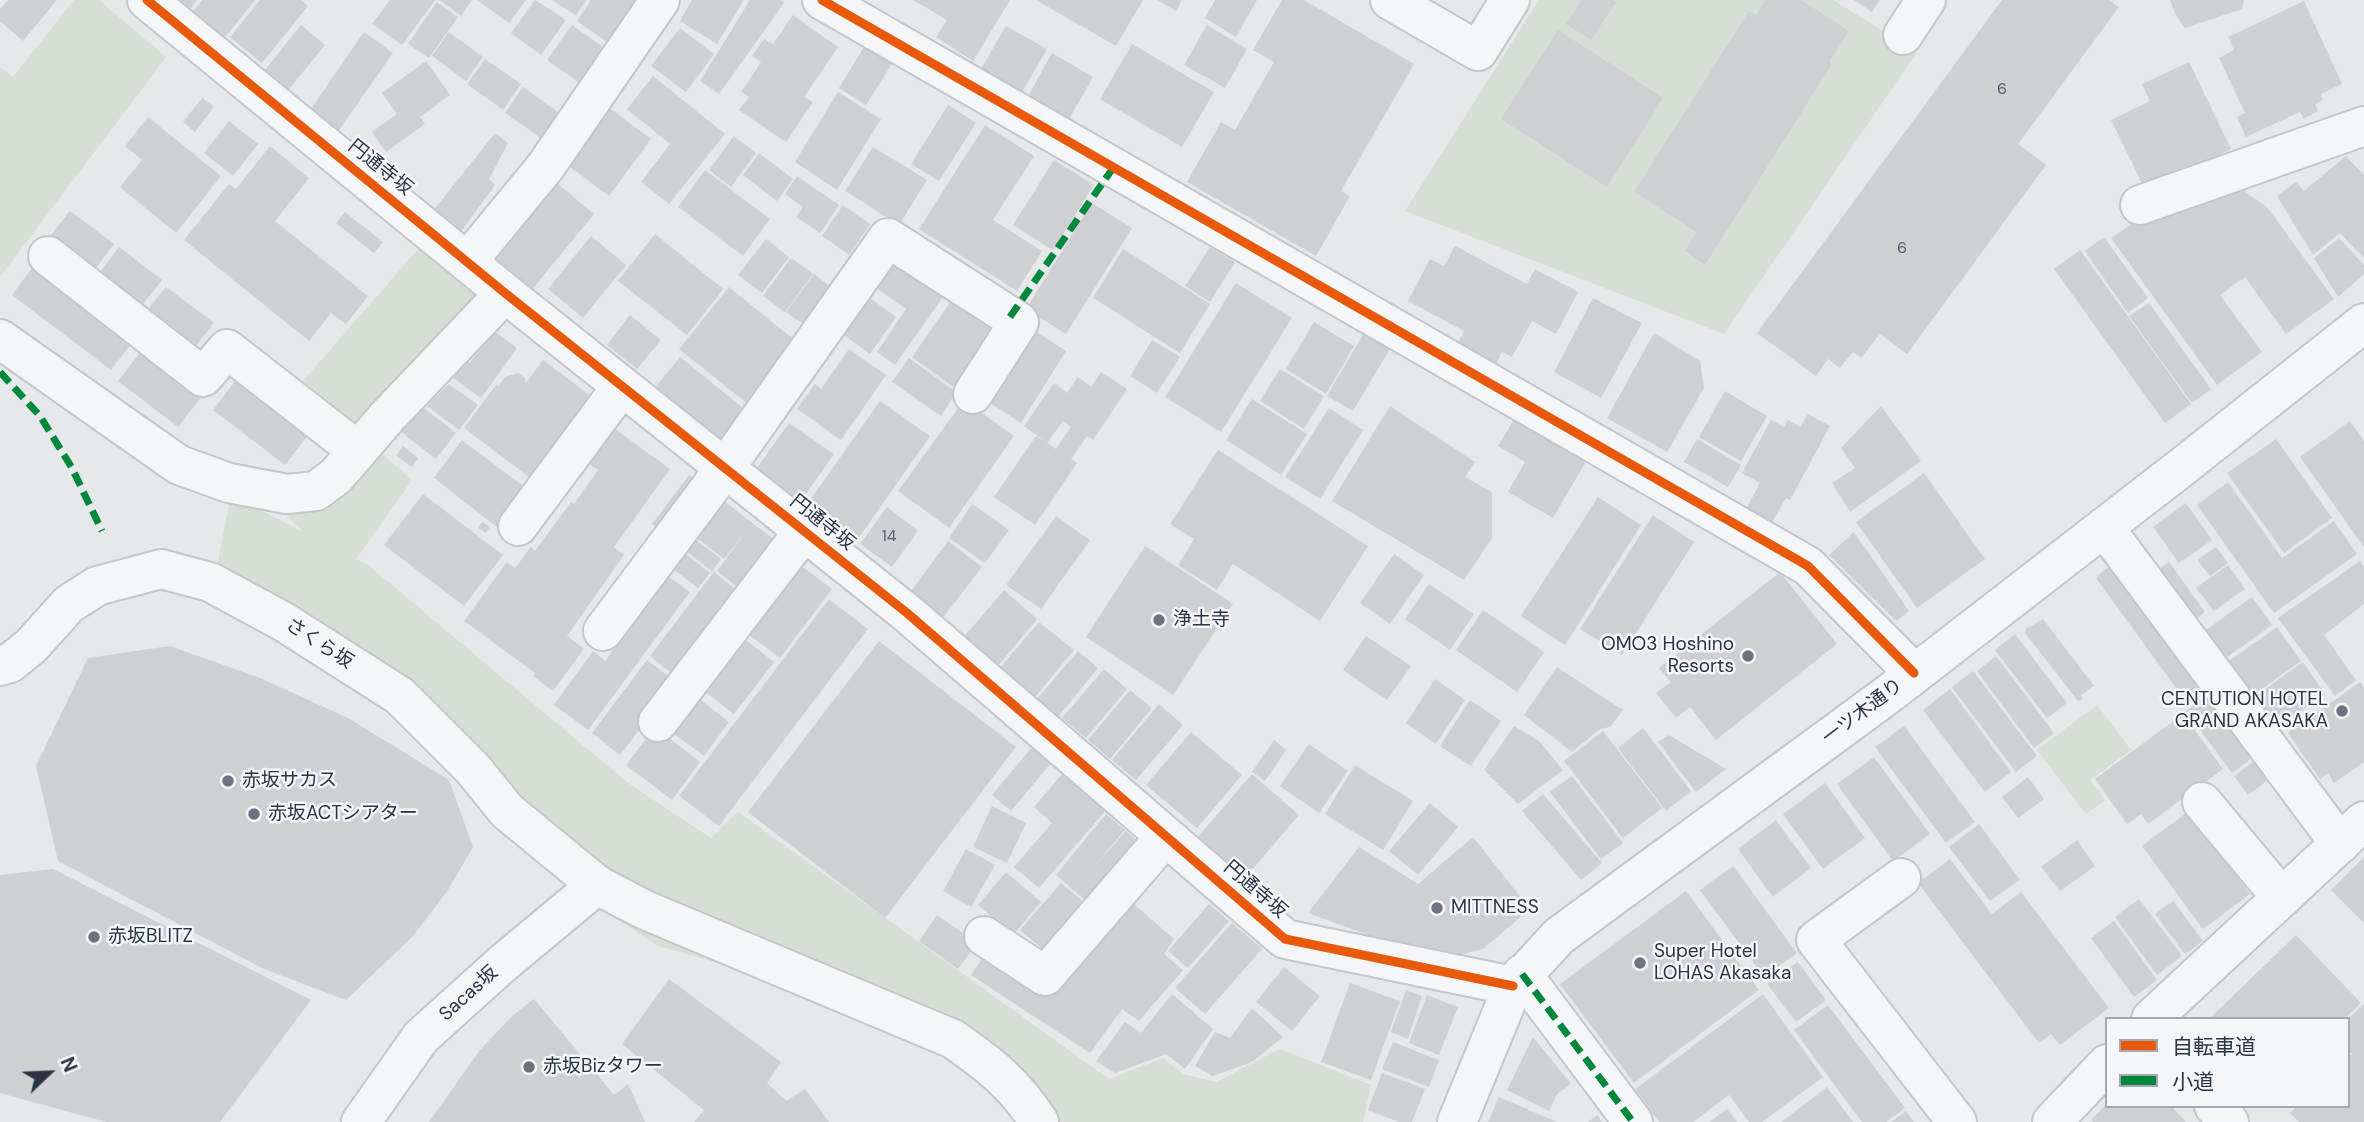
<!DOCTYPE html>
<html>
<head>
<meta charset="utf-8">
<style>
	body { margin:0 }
	#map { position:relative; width:2364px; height:1122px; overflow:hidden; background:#e6e8ea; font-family:"DM Sans","Noto Sans JP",sans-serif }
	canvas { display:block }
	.legend { position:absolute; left:2105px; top:1017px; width:245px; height:91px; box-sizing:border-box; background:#f4f6f9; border:2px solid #a4a8b1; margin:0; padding:9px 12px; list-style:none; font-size:21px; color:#2b3445 }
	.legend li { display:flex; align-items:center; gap:14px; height:35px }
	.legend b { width:35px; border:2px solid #a4a8b1 }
	.north { position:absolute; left:14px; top:1038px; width:70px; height:70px; -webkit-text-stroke:5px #f4f6f9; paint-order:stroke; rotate:67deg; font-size:19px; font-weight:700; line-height:28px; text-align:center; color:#2b3445 }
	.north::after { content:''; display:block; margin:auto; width:24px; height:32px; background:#2b3445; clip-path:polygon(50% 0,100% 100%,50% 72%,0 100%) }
</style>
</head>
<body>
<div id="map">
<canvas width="2364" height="1122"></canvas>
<ul class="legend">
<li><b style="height:9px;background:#e8590c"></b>自転車道</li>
<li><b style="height:9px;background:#00873e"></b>小道</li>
</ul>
<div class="north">N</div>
</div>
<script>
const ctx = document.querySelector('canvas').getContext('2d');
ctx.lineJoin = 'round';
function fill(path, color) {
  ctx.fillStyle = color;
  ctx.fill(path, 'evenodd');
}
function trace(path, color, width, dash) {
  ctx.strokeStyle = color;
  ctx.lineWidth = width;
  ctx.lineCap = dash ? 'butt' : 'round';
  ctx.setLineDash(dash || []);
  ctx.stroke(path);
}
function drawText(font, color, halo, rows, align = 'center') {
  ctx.font = font + ' "DM Sans","Noto Sans JP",sans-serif';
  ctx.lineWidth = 5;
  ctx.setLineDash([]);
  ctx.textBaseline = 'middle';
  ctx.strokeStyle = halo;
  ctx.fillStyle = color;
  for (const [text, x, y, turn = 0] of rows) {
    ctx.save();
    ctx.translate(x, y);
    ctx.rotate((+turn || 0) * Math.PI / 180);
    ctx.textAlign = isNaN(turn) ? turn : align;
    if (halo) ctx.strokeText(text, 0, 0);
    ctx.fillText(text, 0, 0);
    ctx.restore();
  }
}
const green = new Path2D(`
	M74,0H99L166,57L0,277V67L13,77Z
	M1539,0H1833L1917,52L1724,334L1405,211Z
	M419,248L485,300L361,432L303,381Z
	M375,448L412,480L356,559L368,565L628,783L711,838L738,812L1109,1079L1163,1058L1183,1074L1216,1082L1280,1049L1371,1085L1363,1122H1025L917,1030L788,982L658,946L604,910L400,712L210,602L231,495L303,532L281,510Z
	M2097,705L2131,750L2090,780L2105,800L2086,814L2037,750Z`);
const building = new Path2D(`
	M8,0H57L23,41L0,21V9Z
	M174,0H197L188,12Z
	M202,0H255L225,37L193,11Z
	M260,0H301L308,6L262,63L230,37Z
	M390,0H435L402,45L372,24Z
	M439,0H472L461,16Z
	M477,0H526L509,23Z
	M535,0L566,20L541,55L511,33Z
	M552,0H586L576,15Z
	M591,0H641L612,45L577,21Z
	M692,0H744L717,44L680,21Z
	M750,0H780L784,3L719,94L700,81Z
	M913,0H1010L973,61L936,37L947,20Z
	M1036,0H1143L1116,46Z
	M1157,0H1182L1176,11Z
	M1215,0H1257L1236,37L1205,18Z
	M1282,0H1304L1414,64L1341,191L1350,196L1316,256L1187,182L1221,122L1235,130L1274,62L1253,50Z
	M1582,0H1612L1616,2L1591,40L1566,24Z
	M1766,0H1801L1849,31L1829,62L1832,64L1705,265L1685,251L1697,232L1634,192L1749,11L1756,15Z
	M1854,0H1880L1872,12Z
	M2002,0H2109L2119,7L2018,144L2046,165L1907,354L1880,334L1861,358L1853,352L1840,368L1828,359L1816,376L1757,333Z
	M2170,0H2244L2242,9L2185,28L2176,15Z
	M2304,1L2342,84L2321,94L2323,100L2315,104L2318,111L2303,119L2300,112L2246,137L2237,117L2245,113L2219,58L2234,50L2228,37Z
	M437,2L458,17L429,58L408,44Z
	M793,15L838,47L804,97L813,102L786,142L739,110L749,97L741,92L761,62L752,56L764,39L773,44Z
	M301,25L325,45L285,94L261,75Z
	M572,25L606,49L581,84L547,60Z
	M1207,25L1247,49L1225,88L1184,65Z
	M1006,26L1047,49L1022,92L981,69Z
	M680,28L714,54L686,92L651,66Z
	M1558,30L1663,98L1607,187L1501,119Z
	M364,32L393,53L337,133L308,113Z
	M449,32L483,57L466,81L432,56Z
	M867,42L895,59L866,105L839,88Z
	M1132,44L1214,92L1182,147L1100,99Z
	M1052,53L1093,77L1068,121L1027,98Z
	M485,59L521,84L503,110L467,84Z
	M426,61L450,95L420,117L425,124L386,152L372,132L397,114L382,93Z
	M2189,62L2231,149L2146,191L2111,120L2150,101L2142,84Z
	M653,76L725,134L669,204L641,182L670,144L627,109Z
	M523,87L559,113L541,138L505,113Z
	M838,92L881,119L837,190L795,162Z
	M202,98L214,107L195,132L183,122Z
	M948,105L976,123L939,181L911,164Z
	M607,106L651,139L609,196L565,163Z
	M148,117L221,176L176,233L120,187L142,160L125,146Z
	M229,121L258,144L233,176L204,153Z
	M985,125L1034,156L993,220L1042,251L1017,291L919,229Z
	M495,133L508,143L489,179L495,185L460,233L433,211Z
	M734,136L756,153L731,187L709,170Z
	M270,146L309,178L275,221L368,296L346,324L331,313L309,341L184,240L229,184L236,189Z
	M873,147L927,180L899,225L845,191Z
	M759,153L793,179L777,201L743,175Z
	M2346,156L2364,175V258L2340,233L2313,255L2277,196L2296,182L2304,191Z
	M1054,160L1094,185L1053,250L1013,225Z
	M705,170L770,219L743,256L678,207Z
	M797,176L839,205L820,233L796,217L803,207L785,194Z
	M552,179L594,214L530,292L488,257Z
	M2240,188L2267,207L2334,299L2286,334L2245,277L2220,295L2262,352L2217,385L2111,238L2139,219Z
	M1092,203L1132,228L1066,334L1026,309Z
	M843,205L870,224L849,255L822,236Z
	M70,211L114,244L92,273L47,240Z
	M345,212L383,242L374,253L336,223Z
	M655,234L723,289L687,335L618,281Z
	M591,236L626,265L583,318L548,289Z
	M2104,237L2148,298L2128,313L2085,251Z
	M2339,238L2364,265V274L2338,297L2314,258Z
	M766,239L789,257L762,293L738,275Z
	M1455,246L1527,284L1535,269L1578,292L1556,334L1532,321L1512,357L1502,352L1492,372L1454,351L1464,331L1408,301L1430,259L1444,266Z
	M119,247L162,280L138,310L96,277Z
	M1210,247L1235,262L1210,302L1185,286Z
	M1123,249L1210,304L1180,353L1093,298Z
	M2080,250L2191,404L2165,423L2054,269Z
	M791,258L813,274L785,312L763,296Z
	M891,260L943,297L895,365L877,352L906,309L873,286Z
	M35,264L134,340L111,370L12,295Z
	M814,274L835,290L807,327L786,312Z
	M1236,283L1292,318L1221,432L1165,397Z
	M166,287L214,323L192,351L144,314Z
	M729,287L798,343L749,405L679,349Z
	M863,293L896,317L870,354L837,330Z
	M1593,298L1642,323L1601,398L1554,372Z
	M951,301L996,333L956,389L912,357Z
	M2149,303L2211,389L2192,403L2129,316Z
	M630,315L661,340L637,369L607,345Z
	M1314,322L1354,346L1326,394L1286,369Z
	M1027,326L1066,351L1021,423L982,398Z
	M493,330L517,348L481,398L452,377L465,359L470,363Z
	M1364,333L1390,349L1353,411L1327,396Z
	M1654,333L1700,361L1704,388L1667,452L1607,418Z
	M1152,340L1180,357L1157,393L1130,376Z
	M143,349L203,395L178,427L118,381Z
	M849,349L886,375L841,440L797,409L815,384L821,389Z
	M680,357L748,412L722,445L653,390Z
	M909,358L956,392L941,416L892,382Z
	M543,360L592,397L533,480L464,428L496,385L498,387L505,377L518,373L525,378L526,383Z
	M1280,369L1324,396L1304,429L1260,401Z
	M1101,372L1127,389L1093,440L1087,436L1071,459L1077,463L1035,525L994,497L1036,436L1045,441L1024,426L1054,383L1067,393L1078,377L1091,387ZM1063,421L1071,427L1056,449L1047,443Z
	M239,376L311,431L285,465L213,410Z
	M449,384L478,405L459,430L427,406Z
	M1725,391L1767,416L1741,461L1699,437Z
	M1252,399L1307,434L1281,475L1226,440Z
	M964,400L1014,436L949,528L898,491Z
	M880,401L930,436L858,539L808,503Z
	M420,405L456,433L436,459L401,432Z
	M1390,406L1475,462L1465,477L1492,492V538L1464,580L1332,501Z
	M1881,406L1921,461L1850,512L1832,483L1855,468L1841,448Z
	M1329,408L1363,430L1320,499L1285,477Z
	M1808,414L1830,426L1790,500L1786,498L1771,524L1746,509L1760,483L1742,473L1771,420L1784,427L1788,420L1800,427Z
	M1516,416L1588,458L1553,518L1508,492L1525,462L1498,446Z
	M2350,421L2364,441V547L2300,457Z
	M789,423L834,454L801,501L756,469Z
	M615,429L670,469L614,547L624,555L567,636L584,649L553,691L533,676L535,673L464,621L507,562L515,568L531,547L535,551L571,502L574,504L598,470L589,464Z
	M1697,439L1741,465L1728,487L1684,462Z
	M2276,439L2332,518L2284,553L2227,473Z
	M462,440L527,489L498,528L434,478Z
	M403,446L418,458L412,467L396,456Z
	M1218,450L1368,546L1320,621L1233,564L1217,590L1178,565L1194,539L1170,524Z
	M1924,473L1985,559L1917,608L1856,522Z
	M689,475L701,484L664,533L652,524Z
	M2228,482L2282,558L2334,521L2357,554L2274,613L2197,505Z
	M423,494L503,555L464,606L384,545Z
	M1598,497L1641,525L1565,645L1521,616Z
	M720,498L781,545L745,593L717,571L748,529L724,559L692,534Z
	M2186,503L2212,540L2179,563L2153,527Z
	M972,504L1009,530L985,563L949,538Z
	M887,507L918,531L892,567L860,544Z
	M1653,515L1694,542L1622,655L1580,629Z
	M1056,516L1090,540L1041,609L1006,585Z
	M482,522L490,527L486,533L478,528Z
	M1854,532L1909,611L1896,621L1829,555Z
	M688,534L721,559L712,571L679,546Z
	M948,541L982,567L942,619L909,594Z
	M1145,546L1233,604L1173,695L1086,637Z
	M2216,547L2228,563L2210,576L2197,560Z
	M678,548L710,573L698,588L665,563Z
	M1394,554L1424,575L1390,624L1360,603Z
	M792,559L832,589L780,658L740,628Z
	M2360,561L2364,566V604L2324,635L2356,680L2335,696L2278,618Z
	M2169,562L2205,612L2185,627L2149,576Z
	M2228,565L2245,589L2214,611L2196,588Z
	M2116,566L2207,687L2187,703L2096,578L2105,569Z
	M714,572L739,592L675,676L650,656Z
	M1780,572L1837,644L1716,740L1690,707L1676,718L1656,693L1671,682L1659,668Z
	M663,573L690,592L588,730L554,705L593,651L605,661L658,589Z
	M1429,584L1474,614L1450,650L1405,619Z
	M1004,590L1037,619L997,667L963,638Z
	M2252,597L2272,625L2226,658L2206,630Z
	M829,599L868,629L719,826L679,796Z
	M1483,610L1544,652L1517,692L1456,650Z
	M2043,619L2094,686L2081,695L2083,699L2078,701L2025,633L2026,629Z
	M1039,622L1074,650L1035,697L1000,668Z
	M2277,627L2301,661L2253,695L2229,661Z
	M734,631L774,662L734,714L694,683Z
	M2015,634L2067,703L2047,718L1995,650Z
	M1366,636L1411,666L1387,700L1343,670Z
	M879,641L1016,747L885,918L748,812Z
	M170,646L260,678L348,718L449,780L473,847L448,890L413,936L346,1000L264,969L58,861L36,766L88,658Z
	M1078,651L1098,668L1058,717L1037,699Z
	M1996,656L2054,733L2034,748L1977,671Z
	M647,660L676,682L620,755L592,733Z
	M2303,662L2325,694L2275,729L2253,698Z
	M1557,667L1623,710L1610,727L1600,729L1572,752L1524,715Z
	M1104,669L1127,689L1086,738L1062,718Z
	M1973,671L2037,756L2016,772L1952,687Z
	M1435,679L1465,700L1436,744L1406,723Z
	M2360,682L2364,688V762L2334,783L2328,773L2320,779L2288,733Z
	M1950,689L2011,772L1985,792L1923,710Z
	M1130,690L1152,708L1110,759L1088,740Z
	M2213,691L2260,752L2232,773L2186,711Z
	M692,693L729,722L704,756L666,728Z
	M1470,700L1501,721L1471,766L1440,746Z
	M1159,704L1183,725L1136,780L1112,760Z
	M2183,714L2223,769L2148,824L2141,814L2127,824L2095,779Z
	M1514,726L1539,741L1563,770L1518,804L1484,770Z
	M1904,726L1975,822L1946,843L1875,747Z
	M655,727L700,762L672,800L626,765Z
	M1643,728L1691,791L1666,811L1618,748Z
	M1603,731L1662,808L1623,838L1564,761Z
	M1191,732L1242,775L1197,828L1146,785Z
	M1669,735L1726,769L1696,792L1658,742Z
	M1274,740L1286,750L1265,781L1252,772Z
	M1309,744L1348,771L1319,813L1280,786Z
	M1033,746L1052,762L1011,811L992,795Z
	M2262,755L2276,774L2248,795L2234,776Z
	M1874,757L1930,834L1893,861L1837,784Z
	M1355,765L1413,801L1383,850L1325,814Z
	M1062,774L1105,811L1039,888L1014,867L1052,823L1034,807Z
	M1252,774L1299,815L1244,879L1197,838Z
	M1572,776L1623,843L1601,859L1550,792Z
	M2028,777L2044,799L2018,818L2002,797Z
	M1825,783L1865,838L1823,869L1783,814Z
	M1543,794L1602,863L1581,880L1522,811Z
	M1430,803L1458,827L1418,875L1389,851Z
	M992,806L1026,823L1007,863L973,847Z
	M2189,811L2250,894L2203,929L2142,846Z
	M1106,814L1125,830L1090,871L1126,831L1143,846L1091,905L1056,875Z
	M1776,820L1811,868L1773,897L1738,849Z
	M1979,824L2020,880L1990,901L1949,847Z
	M1473,837L1530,909L1483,949L1437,960L1308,913L1359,847L1418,884Z
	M2077,840L2095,866L2060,891L2041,867Z
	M966,849L995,865L971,907L943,891Z
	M2364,857V923L2331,890Z
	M1950,859L1992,914L2021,892L2109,1008L2060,1045L2051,1034L2039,1043L1918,883Z
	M1733,866L1797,953L1764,977L1700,890Z
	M53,869L311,1000L220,1122H106L0,1093V875Z
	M1006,872L1041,902L1013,935L978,905Z
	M1061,883L1087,905L1047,953L1020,930Z
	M1686,891L1759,990L1634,1083L1560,984Z
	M1127,898L1174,939L1164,954L1183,970L1139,1021L1122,1009L1090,1053L971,975L987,951L1049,992Z
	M2139,899L2182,956L2157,975L2115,917Z
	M2173,901L2203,941L2185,954L2155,914Z
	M1209,904L1229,921L1188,968L1168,951Z
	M937,915L977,943L958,969L919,941Z
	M2114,921L2157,980L2134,997L2091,938Z
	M1232,923L1262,949L1205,1014L1175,988Z
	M2296,935L2361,1003L2344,1019H2209Z
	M1798,962L1826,1000L1796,1022L1767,984Z
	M1284,967L1320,996L1292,1031L1256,1002Z
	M669,979L781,1062L767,1083L786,1101L805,1089L829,1122H694L704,1110L622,1044Z
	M1350,983L1400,1001L1371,1080L1321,1062Z
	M1406,990L1422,996L1408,1039L1391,1032Z
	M1172,994L1213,1029L1185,1069L1166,1054L1115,1073L1096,1061L1125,1022L1141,1033Z
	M1763,994L1823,1077L1762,1122H1749L1729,1095L1693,1122H1659L1635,1089Z
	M1427,995L1458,1007L1439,1055L1409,1043Z
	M534,999L614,1095L628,1084L645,1122H429L480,1050L512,1016Z
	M2364,1004V1122H2299L2290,1113L2297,1106H2348V1057L2352,1054L2348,1051V1019Z
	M1828,1005L1905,1108L1886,1122H1862L1794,1030Z
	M1252,1008L1283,1037L1252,1062L1213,1076L1195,1066L1215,1032L1230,1038Z
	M1533,1037L1571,1084L1557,1094L1549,1111L1507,1090Z
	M1393,1042L1439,1060L1429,1087L1382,1069Z
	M1382,1073L1425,1089L1412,1122H1399L1368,1110Z
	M1827,1087L1853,1122H1781Z
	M1499,1097L1557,1122H1488Z
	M2107,1104V1106H2171L2186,1122H2093L2091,1120Z
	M1727,1109L1737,1122H1709Z
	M1906,1111L1914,1122H1891Z
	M1597,1115L1602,1122H1588Z`);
const minor = new Path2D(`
	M147,0L505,293L907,613L1285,939L1513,986
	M822,0L1808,566L1914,673
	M1390,0L1478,51L1510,0
	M1903,35L1926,0
	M2140,205L2364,126
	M48,256L203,377L227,349L358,451
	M467,262L546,166L660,0
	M0,339L179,465L229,483L287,494L316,491L336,476L387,417L505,293
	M518,526L622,386
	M2104,527L2340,844
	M603,631L725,468L888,238L1019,322L973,394
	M0,666L10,663L31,646L69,604L97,586L161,569L210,582L284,622L400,696L473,769L507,811L597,885L645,910L953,1039C989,1064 1015,1084 1039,1122
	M658,722L804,531
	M2202,802L2282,898
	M1901,878L1816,940L1957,1122
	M984,936L1045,976L1166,836
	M1522,974L1633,1122
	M2151,1019L2364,821
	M2214,1106L2229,1122
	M361,1122L421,1037L502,964L597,885
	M1457,1122L1513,986L1559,936L1890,693L2182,467L2364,323
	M2052,1122L2107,1064`);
const quiet = new Path2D(`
	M1010,317L1113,168
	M0,372L40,416L72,468L102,531
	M1522,974L1633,1122`);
const cycleway = new Path2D(`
	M147,0L505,293L907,613L1285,939L1513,986
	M822,0L1808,566L1914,673`);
const markers = [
	[1159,620,7,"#6c737f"],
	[1748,656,7,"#6c737f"],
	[2342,711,7,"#6c737f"],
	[228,781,7,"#6c737f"],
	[254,814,7,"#6c737f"],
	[1437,908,7,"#6c737f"],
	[94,937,7,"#6c737f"],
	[1640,963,7,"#6c737f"],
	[529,1067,7,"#6c737f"]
];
const numberNames = [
	["6",2002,90],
	["6",1902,249],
	["14",889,537]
];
const streetNames = [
	["円通寺坂",380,168,39],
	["円通寺坂",822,523,39],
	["さくら坂",319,644,33],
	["一ツ木通り",1863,712,-37],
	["円通寺坂",1255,890,41],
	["Sacas坂",469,994,-42]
];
const poiNames = [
	["浄土寺",1173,620],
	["OMO3 Hoshino",1734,645,"right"],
	["Resorts",1734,667,"right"],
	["CENTUTION HOTEL",2328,700,"right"],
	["GRAND AKASAKA",2328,722,"right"],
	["赤坂サカス",242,781],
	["赤坂ACTシアター",268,814],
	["MITTNESS",1451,908],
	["赤坂BLITZ",108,937],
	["Super Hotel",1654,952],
	["LOHAS Akasaka",1654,974],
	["赤坂Bizタワー",543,1067]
];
fill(green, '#d6ded6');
fill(building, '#ced0d3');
trace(minor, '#c4c6c8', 42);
trace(minor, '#f5f6f7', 38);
trace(quiet, '#00873e', 7, [14, 7]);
trace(cycleway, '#e8590c', 9);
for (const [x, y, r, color] of markers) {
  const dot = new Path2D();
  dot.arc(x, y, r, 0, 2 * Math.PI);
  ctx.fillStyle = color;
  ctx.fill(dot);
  trace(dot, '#f4f6f9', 2.5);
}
drawText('16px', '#545c69', null, numberNames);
drawText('19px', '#2b3445', '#f4f6f9', streetNames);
drawText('19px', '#2b3445', '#f4f6f9', poiNames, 'left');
</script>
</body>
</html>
